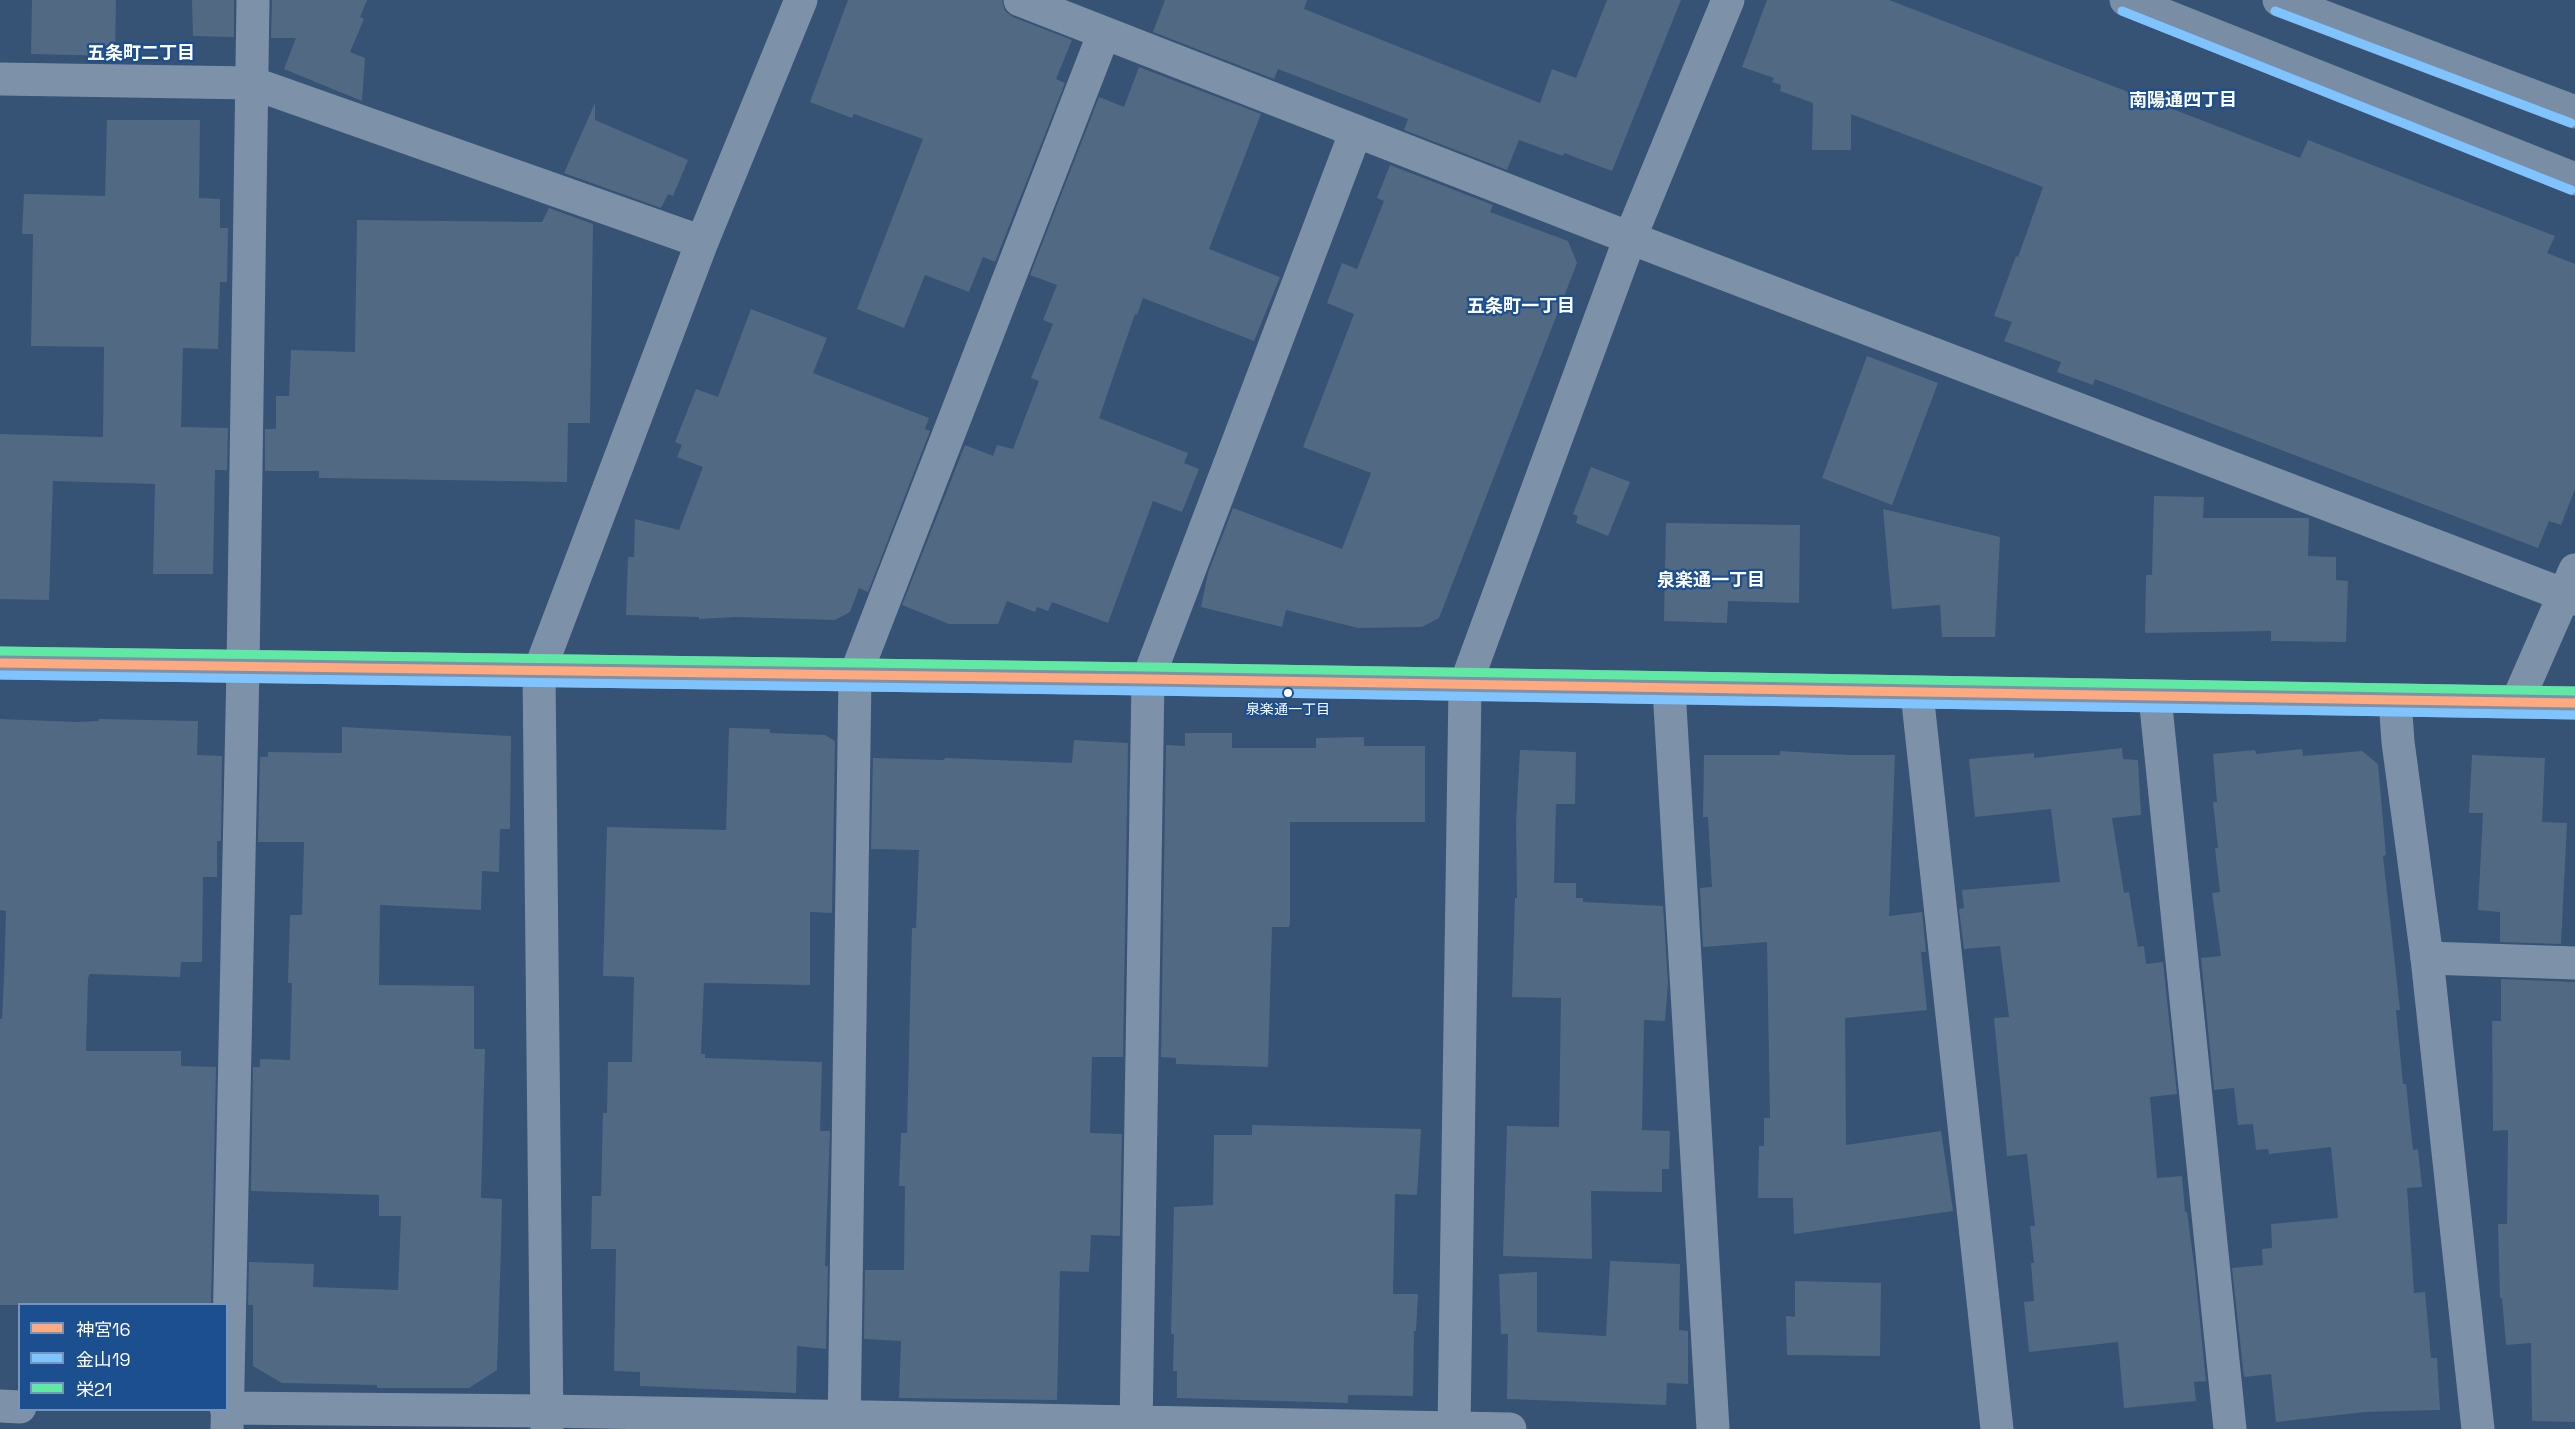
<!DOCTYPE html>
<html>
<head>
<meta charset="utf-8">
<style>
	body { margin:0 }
	#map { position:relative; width:2575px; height:1429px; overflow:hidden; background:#365274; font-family:"Space Grotesk","Noto Sans JP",sans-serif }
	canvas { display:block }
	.legend { position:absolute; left:18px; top:1303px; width:210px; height:108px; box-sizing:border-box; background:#1b4f8f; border:2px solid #7695bc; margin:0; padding:8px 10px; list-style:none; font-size:18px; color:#fff }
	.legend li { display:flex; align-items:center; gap:12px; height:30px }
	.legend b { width:30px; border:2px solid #7695bc }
</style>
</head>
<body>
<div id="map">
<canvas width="2575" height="1429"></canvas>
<ul class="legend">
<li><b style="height:8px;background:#ffa980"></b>神宮16</li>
<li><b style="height:8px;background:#80c4ff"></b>金山19</li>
<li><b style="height:8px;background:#60e9a3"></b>栄21</li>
</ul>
</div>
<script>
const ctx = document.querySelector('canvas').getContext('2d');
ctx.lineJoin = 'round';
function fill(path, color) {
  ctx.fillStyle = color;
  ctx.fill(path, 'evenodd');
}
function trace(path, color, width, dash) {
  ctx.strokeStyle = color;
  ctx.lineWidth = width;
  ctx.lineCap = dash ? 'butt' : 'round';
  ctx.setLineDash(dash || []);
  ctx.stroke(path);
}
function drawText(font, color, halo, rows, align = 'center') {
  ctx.font = font + ' "Space Grotesk","Noto Sans JP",sans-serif';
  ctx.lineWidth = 4.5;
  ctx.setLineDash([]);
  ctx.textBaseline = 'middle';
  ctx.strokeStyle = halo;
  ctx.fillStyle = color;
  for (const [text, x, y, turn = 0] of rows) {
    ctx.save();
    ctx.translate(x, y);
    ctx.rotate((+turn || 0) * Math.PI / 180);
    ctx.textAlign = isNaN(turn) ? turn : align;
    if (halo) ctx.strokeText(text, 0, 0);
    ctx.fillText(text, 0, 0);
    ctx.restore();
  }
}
const building = new Path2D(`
	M32,0H116L115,56L31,54Z
	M192,0H234V37L193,36Z
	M272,0H367L360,17L364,19L350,52L365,58L362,101L284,69L296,38H271Z
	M848,0H1002L1005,11L1013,17L1072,40L1056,79L1065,83L995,262L983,257L969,292L925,275L904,328L857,309L923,139L854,114L852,118L810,102Z
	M1165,0H1307L1304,9L1540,103L1552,69L1576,78L1607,0H1681L1612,171L1564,153L1563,156L1519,140L1507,170L1404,130L1408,119L1278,69L1274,79L1153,32Z
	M1767,0H1889L2300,158L2308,140L2555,236L2547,253L2575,264V489L2561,525L2549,521L2538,548L2095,379L2093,385L2057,372L2061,362L2004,341L2012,322L1994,316L2016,256L2018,257L2043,187L1851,114V150H1812L1813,103L1780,91L1781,85L1772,82L1774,78L1742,67Z
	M1139,67L1261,114L1209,249L1280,277L1254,341L1143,298L1137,315L1135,314L1099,418L1188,453L1184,463L1199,469L1182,512L1153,501L1108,623L1052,602L1048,611L1037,607L1035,612L1007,601L998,624H949L902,605L965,445L993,456L997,445L1013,449L1039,381L1031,378L1053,324L1043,320L1057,285L1030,275L1099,97L1124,107Z
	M595,103V120L688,160L673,196L668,194L661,208L564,173Z
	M107,120H200L199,198L220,199V228H228L227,282H220L218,349L183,348L181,427L228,428L227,470H215L213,574H153L155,484L53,481L49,600L0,599V434L103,437L104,347L31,346L33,234H22L24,194L105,196Z
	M1390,165L1493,205L1490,212L1568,241L1577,263L1439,618L1422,627L1358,628L1286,610L1282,627L1201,607L1208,573L1233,508L1342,549L1371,473L1303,447L1354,314L1327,303L1342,263L1357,269L1384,201L1377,198Z
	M549,208L593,224L590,423H568L567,482L319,478V471H265V429H276V396H289L291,350L355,352L357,220L542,222Z
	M751,309L827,338L813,373L929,418L925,429L930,431L868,592L859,588L850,612L835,620L736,617L699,619V617L626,615L628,557H634L635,519L679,530L703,467L677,457L682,445L675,442L696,389L718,397Z
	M1867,356L1938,383L1892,505L1822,478Z
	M1591,467L1630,482L1608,536L1576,523L1578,516L1573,514Z
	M2154,496L2204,497L2203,518H2309L2308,556L2336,557V580L2348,581L2346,642L2271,641V631L2145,633L2146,575H2152Z
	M1883,509L2000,537L1995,637H1942L1940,605L1892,609Z
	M1666,523L1800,525L1799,603L1728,601L1727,623L1664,621Z
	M0,719L77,722L99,721V719L198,721L197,755L222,756L221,841H217V877H203L202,962H181L180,977L90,974L88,978L86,1051H181V1066L216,1067L211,1305H0V1019H2L4,979L6,911L0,910Z
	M342,727L511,736L510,829H500L499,872L482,871L481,910L380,905L379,985L474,986V1049H485L481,1198L502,1199L501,1248L497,1370L469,1388H377V1385L282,1383L253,1366V1305H248L249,1262L314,1264L313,1287L398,1290L401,1216H379V1195L251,1191L253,1067H260V1059L290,1060L292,983H288L290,915H302L304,842H258L260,757H268V752L342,753Z
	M729,728L770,729V733L825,735L835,741L832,913L810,912V985L704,983L701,1054H705V1058L822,1062L820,1131H830L825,1266H828L826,1349L797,1346L796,1393L640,1386V1372L614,1371L616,1249H591L592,1196H601L603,1113H607L608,1062H632L634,977L603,976L607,827L726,830Z
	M1185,733H1232V748H1316V738L1364,737V746H1425V822H1290V922L1289,927H1272L1268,1067L1176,1064V1058L1161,1057L1166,745L1185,746Z
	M1074,740L1128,743L1123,1057H1092L1090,1133L1122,1134L1120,1236L1091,1235L1089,1272L1060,1271L1057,1400L899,1398L901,1341L864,1339L865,1270H904L905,1186H899L901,1133H907L912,928H916L919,850L871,849L873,758L944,760L945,758L1072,763Z
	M2122,748L2123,759L2138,760L2141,815L2112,818L2124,893L2129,892L2138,947L2144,946L2146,964L2163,962L2177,1094L2150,1097L2157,1178L2182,1176L2185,1212H2187L2195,1272L2206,1381L2194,1382L2196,1401L2124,1408L2118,1342L2029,1352L2024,1302L2034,1301L2031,1263H2034L2030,1226H2035L2027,1154L2007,1156L1994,1018L2009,1017L2000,946L1964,949L1959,909L1964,908L1962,890L2060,882L2051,809L1975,817L1969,759L2034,753V758Z
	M2302,749L2303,756L2362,751L2378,764L2386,855L2383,856L2400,1010H2396L2403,1084H2406L2413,1150L2418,1149L2422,1187L2407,1188L2414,1293L2425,1292L2431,1358H2437L2440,1410L2365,1412L2276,1422L2271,1374L2244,1377L2232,1268L2263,1265L2262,1249L2272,1248L2271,1224L2338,1218L2331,1147L2269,1154L2268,1149L2256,1150L2253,1124L2238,1125L2234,1088L2214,1090L2201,958L2221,956L2212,893L2220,892L2215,848H2218L2213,802H2217L2213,754L2255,750L2256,754Z
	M1520,750L1576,752L1575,804H1556L1554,883H1576V898H1583V902L1663,906L1668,983L1665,1021L1644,1020L1642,1130L1670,1131L1669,1169H1662V1192L1591,1191L1592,1259L1503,1256L1507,1126L1559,1127L1561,998L1512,997L1515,898H1517L1516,822Z
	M1780,751L1849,755H1895L1889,916L1922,912L1926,952H1921L1927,1010L1845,1018L1846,1145L1941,1131L1953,1211L1794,1234L1793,1198H1758L1759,1146H1764V1118H1770L1767,942L1703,947L1700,888L1712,887L1708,817H1703L1704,755H1780Z
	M2472,755L2545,758L2542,822L2567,823L2561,944L2500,942V912L2478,910L2483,813H2469Z
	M2501,979L2575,982V1422L2532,1421L2531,1343L2506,1345L2502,1298H2500L2498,1224H2507L2508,1130L2493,1131L2492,1021H2501Z
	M1252,1125L1421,1129L1417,1195L1395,1194L1393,1294H1418L1416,1331H1414L1413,1396L1348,1395V1403L1177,1398V1371H1173L1174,1334H1171L1174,1207L1213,1205L1214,1135H1252Z
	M1610,1261L1680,1264L1679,1330L1688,1331V1384L1667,1383L1666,1405L1507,1399L1508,1334H1501L1499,1274L1537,1272V1332L1606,1336Z
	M1795,1281L1881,1283L1880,1356L1787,1355L1786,1316L1795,1317Z`);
const minor = new Path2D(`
	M1020,0L1630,238L2575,599
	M0,79L252,83L702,242
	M539,672L702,242L801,0
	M1669,689L1713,1429
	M1917,693L1997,1429
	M2155,697L2230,1429
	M2517,702L2575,570
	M2427,958L2575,963
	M0,1406L20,1407
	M226,1408L547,1411L1510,1429
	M227,1429L243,667L253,0
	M844,1429L855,676L1104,33
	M1136,1429L1148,679L1356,131`);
const tertiary = new Path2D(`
	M0,663L1148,679L2575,703
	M539,672L547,1429
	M2395,700L2398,742L2427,958L2478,1429
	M1454,1429L1465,686L1630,238L1728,0`);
const secondary = new Path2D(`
	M2126,0L2575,179
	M2279,0L2575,112`);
const bus1 = new Path2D(`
	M0,663L1148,679L2575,703`);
const bus2 = new Path2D(`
	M2122,11L2571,190
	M2275,11L2571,123
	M0,675L1148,691L2575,715`);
const bus3 = new Path2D(`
	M0,651L1148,667L2575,691`);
const markers = [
	[1288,693,5,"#fff"]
];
const busNames = [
	["泉楽通一丁目",1288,710]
];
const neighbourhoodNames = [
	["五条町二丁目",141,54],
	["南陽通四丁目",2183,101],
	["五条町一丁目",1521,307],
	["泉楽通一丁目",1711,581]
];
fill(building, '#526984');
trace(minor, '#7d92a8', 33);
trace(tertiary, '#7d92a8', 33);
trace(secondary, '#798da4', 33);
trace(bus1, '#ffa980', 9);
trace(bus2, '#80c4ff', 9);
trace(bus3, '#60e9a3', 9);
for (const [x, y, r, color] of markers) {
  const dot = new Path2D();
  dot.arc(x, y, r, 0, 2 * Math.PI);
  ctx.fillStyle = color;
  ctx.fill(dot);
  trace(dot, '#1b4f8f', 2);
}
drawText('14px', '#fff', '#1b4f8f', busNames);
drawText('bold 18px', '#fff', '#1b4f8f', neighbourhoodNames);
</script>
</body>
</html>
